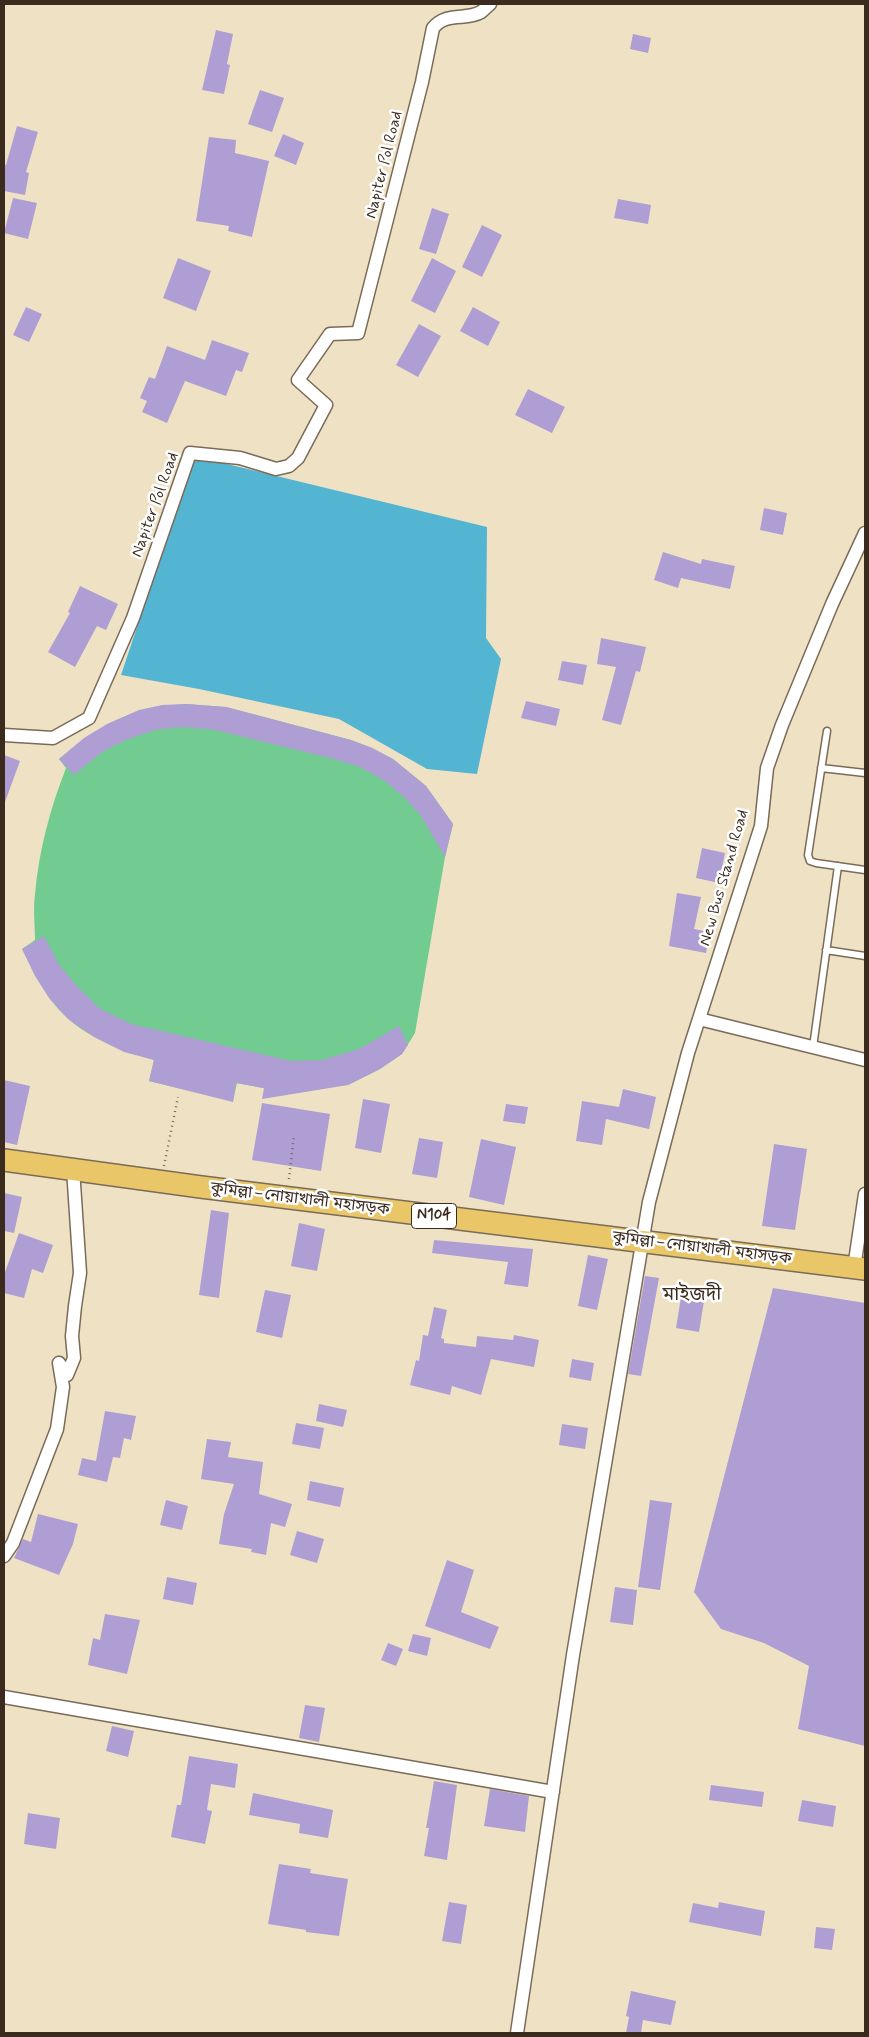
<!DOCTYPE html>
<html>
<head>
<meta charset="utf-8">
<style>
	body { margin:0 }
	#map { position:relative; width:869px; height:2037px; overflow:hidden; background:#efe2c4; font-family:Mynerve,sans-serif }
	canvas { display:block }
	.frame { position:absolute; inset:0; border:5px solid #3b2a1e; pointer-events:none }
</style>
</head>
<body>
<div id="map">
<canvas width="869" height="2037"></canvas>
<div class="frame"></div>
</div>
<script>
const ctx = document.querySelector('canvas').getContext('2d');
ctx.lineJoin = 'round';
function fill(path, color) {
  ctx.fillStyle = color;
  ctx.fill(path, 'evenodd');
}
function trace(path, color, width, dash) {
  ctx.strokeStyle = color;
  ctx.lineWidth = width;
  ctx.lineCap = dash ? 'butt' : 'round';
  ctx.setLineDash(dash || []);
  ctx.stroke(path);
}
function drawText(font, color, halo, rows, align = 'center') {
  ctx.font = font + ' Mynerve,"Noto Sans Bengali",sans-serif';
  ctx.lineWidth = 5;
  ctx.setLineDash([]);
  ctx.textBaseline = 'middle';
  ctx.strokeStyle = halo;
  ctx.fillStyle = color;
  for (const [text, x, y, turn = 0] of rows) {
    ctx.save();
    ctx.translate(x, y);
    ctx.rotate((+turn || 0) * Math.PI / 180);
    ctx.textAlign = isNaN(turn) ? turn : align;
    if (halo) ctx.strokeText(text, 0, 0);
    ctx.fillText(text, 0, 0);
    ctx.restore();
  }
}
const green = new Path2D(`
	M186,704L226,707L351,740L372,748L393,759L426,786L453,824L445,857L415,1033L402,1054L380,1069L348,1085L268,1089L237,1083L233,1101L149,1081L154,1060C115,1049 72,1032 49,997C39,982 31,965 22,949L35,940C35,925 33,909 35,894C39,850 50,809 66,768L59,759C101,725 130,707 186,704Z`);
const water = new Path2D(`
	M194,456L487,527L486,638L501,659L477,774L427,769L339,719L199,689L121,675Z`);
const building = new Path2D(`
	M216,30L233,34L227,64L230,65L224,94L202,90Z
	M633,34L651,38L648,53L630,49Z
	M260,90L284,98L272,132L248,124Z
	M17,126L38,132L26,172L29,173L25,195L4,191V165H6Z
	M283,134L304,143L296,165L274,156Z
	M209,137L236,140L235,153L269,161L252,237L228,231L229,226L196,221Z
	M13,198L37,203L28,239L4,233Z
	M618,199L651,205L648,224L614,218Z
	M432,208L449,214L436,254L419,249Z
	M482,225L502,235L482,277L462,267Z
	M178,258L211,271L196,311L163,298Z
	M432,258L456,271L435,313L411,301Z
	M26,307L42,314L29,342L13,335Z
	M473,307L500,322L488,346L460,331Z
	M419,324L441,336L418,377L396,365Z
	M212,340L249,353L242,372L236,370L226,396L185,381L167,423L142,412L147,401L140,398L149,377L155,379L167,346L205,360Z
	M528,389L565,407L552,433L515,415Z
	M764,508L787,513L783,535L760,530Z
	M663,552L701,564L702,559L735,566L730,589L681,578L678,588L654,580Z
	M80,586L118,604L106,630L97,626L75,667L48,652L70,613L68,612Z
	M601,638L646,647L640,672L636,671L621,725L602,720L616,667L597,664Z
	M562,661L587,665L583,685L558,680Z
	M526,701L560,709L556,726L521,718Z
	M186,704L226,707L351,740L372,748L393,759L426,786L453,824L445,857L421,816L405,798L385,781L360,767L330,758L215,730L182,727L155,730L126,740L102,752L74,775L59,759L84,738L107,724L139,710L162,705Z
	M4,755L20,761L5,802H4Z
	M702,848L725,853L719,883L696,878Z
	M677,893L701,897L694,929L710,932L706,953L669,946Z
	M44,936L59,965L77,986L99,1008L131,1024L291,1061L322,1060L359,1049L399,1026L408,1045L402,1054L380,1069L348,1085L262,1099L264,1088L236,1083L233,1102L149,1081L154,1060L124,1052L94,1037L68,1019L49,998L35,976L22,949Z
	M4,1080L30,1086L17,1145L4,1142Z
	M623,1089L656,1097L649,1129L606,1119L602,1145L576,1141L582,1101L619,1107Z
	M363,1099L390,1104L381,1153L355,1148Z
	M262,1103L330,1114L321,1171L252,1160Z
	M506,1104L528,1107L525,1124L503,1121Z
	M419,1138L443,1142L437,1178L412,1174Z
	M481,1139L516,1147L504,1205L469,1197Z
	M774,1144L807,1149L795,1230L762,1226Z
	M4,1193L22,1197L14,1233L4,1231Z
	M211,1210L229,1213L219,1298L199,1295Z
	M299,1223L325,1229L317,1271L291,1266Z
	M19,1233L53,1245L43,1273L32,1269L24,1298L4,1293V1275Z
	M434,1240L533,1249L528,1287L504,1284L508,1262L432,1253Z
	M588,1255L608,1259L597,1310L578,1306Z
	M645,1276L659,1278L641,1376L628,1374Z
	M773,1288L865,1303V1746L798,1729L809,1666L764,1643L721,1629L694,1592Z
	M265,1290L291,1295L282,1338L256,1332Z
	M682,1291L705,1295L699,1332L676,1328Z
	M434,1307L447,1310L441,1338L444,1339V1343L476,1347L477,1336L513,1340L514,1335L539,1340L534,1367L491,1359L481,1395L452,1386L450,1395L410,1385L416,1360L419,1361L423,1335L428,1336Z
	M572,1359L594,1363L591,1381L569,1377Z
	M319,1404L347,1410L343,1427L316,1421Z
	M105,1411L136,1416L131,1440L124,1438L120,1458L113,1457L107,1482L78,1475L82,1458L96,1461Z
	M296,1423L324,1428L320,1449L292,1444Z
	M562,1424L588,1428L585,1449L559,1445Z
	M207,1439L231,1442L228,1457L263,1462L259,1494L292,1504L285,1527L271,1523L266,1555L251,1552L252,1549L219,1544L224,1514L234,1484L201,1479Z
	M310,1481L344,1488L340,1507L307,1500Z
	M166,1500L188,1506L182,1530L160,1525Z
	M650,1500L672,1503L660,1590L638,1587Z
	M38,1514L78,1524L73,1544L59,1575L14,1558L23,1539L31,1542Z
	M297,1531L324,1539L317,1563L290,1555Z
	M447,1560L474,1570L461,1612L499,1627L490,1649L425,1626Z
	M167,1577L197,1583L193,1605L163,1599Z
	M615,1587L637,1590L633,1625L610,1622Z
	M105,1614L140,1620L127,1674L88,1665L93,1638L100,1640Z
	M413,1634L431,1638L427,1656L408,1651Z
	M388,1643L403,1649L396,1666L381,1660Z
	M305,1705L325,1708L319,1742L299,1738Z
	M112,1726L134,1731L128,1757L106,1751Z
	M189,1756L238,1764L235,1788L211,1784L207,1810L212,1811L205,1844L171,1837L177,1805H181Z
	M434,1781L457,1785L447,1860L424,1856L429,1828H426Z
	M711,1785L764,1792L762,1807L709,1800Z
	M490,1789L529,1796L525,1832L484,1826Z
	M253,1793L333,1810L328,1838L299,1833L300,1824L249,1815Z
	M802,1800L836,1806L833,1827L798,1821Z
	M28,1813L60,1818L56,1849L24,1844Z
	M279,1864L311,1869L310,1873L348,1879L339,1936L306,1932V1930L268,1924Z
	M449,1902L467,1905L461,1944L442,1941Z
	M719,1902L765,1911L761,1936L689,1922L693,1903L718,1908Z
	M816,1927L835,1929L832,1950L814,1948Z
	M631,1991L676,2001L671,2025L643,2020L641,2033H626L629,2017L626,2016Z`);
const path = new Path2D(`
	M164,1166L178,1097
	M289,1179L294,1135`);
const service = new Path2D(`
	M827,731L808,855L810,861L816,863L865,870
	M821,768L865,773
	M826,950L865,956
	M813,1047L838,866`);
const minor = new Path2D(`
	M4,735L53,738L89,718L133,618L190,453L240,458L276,469L289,466L298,458L326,405L298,380L330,334L358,333L422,82L433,28C447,11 466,21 481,12C484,10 487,6 490,4
	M699,1019L865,1060
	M854,1268L865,1194
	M4,1556L13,1543L57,1429L63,1387L59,1363L67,1375L74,1358L72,1336L75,1306L80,1273L73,1169
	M4,1697L553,1792
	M517,2033L573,1655L649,1202L688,1053L761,826L767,768L782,725L832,604L865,533`);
const trunk = new Path2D(`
	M4,1160L201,1187L865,1269`);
const shields = [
	[434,1216,45]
];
const shieldNames = [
	["N104",434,1216]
];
const streetNames = [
	["Napiter Pol Road",385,165,-76],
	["Napiter Pol Road",156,505,-70],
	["New Bus Stand Road",725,878,-74],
	["কুমিল্লা–নোয়াখালী মহাসড়ক",300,1200,7],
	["কুমিল্লা–নোয়াখালী মহাসড়ক",702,1249,7]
];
const quarterNames = [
	["মাইজদী",692,1296]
];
fill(green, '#72cb91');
fill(water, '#53b5d2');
fill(building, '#ae9ed4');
trace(service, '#7a6a58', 9);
trace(minor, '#7a6a58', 15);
trace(trunk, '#7a6a58', 24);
trace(path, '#7a6a58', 2.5, [1, 4]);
trace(service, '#fff', 6);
trace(minor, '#fff', 12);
trace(trunk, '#e9c769', 21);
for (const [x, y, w] of shields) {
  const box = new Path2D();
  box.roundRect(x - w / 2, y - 12.5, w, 25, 4);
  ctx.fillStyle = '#fff';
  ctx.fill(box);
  trace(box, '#3b2a1e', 1);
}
drawText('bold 15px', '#3b2a1e', null, shieldNames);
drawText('16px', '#3b2a1e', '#fff', streetNames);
drawText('19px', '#3b2a1e', '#fff', quarterNames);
</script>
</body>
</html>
